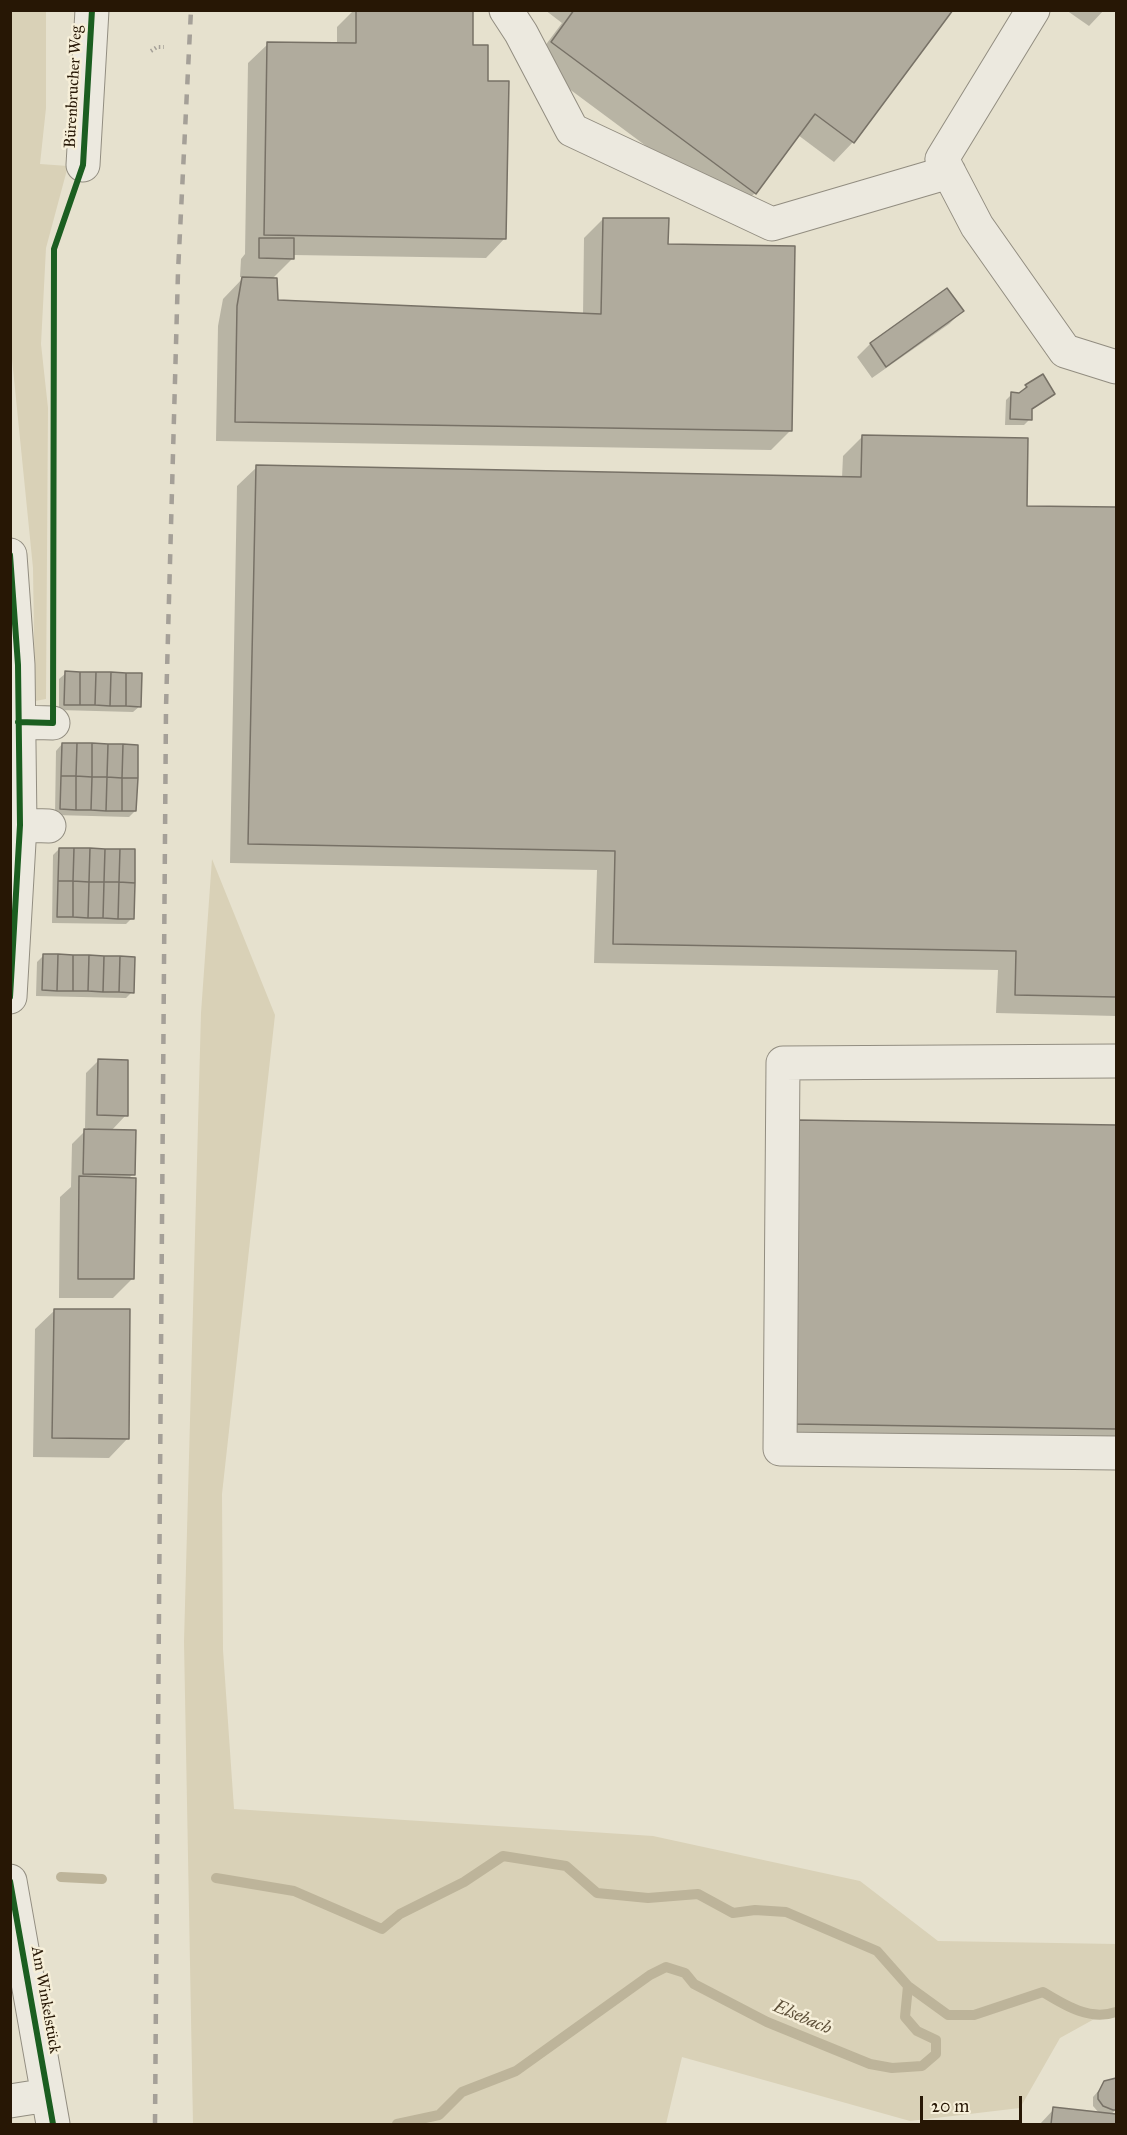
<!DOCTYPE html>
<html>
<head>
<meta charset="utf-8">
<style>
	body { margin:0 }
	#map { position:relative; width:1127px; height:2135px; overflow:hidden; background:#e6e1ce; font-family:"IM FELL Great Primer",serif }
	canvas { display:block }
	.frame { position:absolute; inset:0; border:12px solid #271705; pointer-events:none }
	.scale { position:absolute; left:920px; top:2096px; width:102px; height:27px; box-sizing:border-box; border:3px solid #271705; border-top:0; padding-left:8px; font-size:18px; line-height:21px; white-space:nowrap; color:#271705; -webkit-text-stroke:4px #f6efd9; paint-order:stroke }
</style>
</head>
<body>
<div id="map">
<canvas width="1127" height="2135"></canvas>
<div class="frame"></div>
<div class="scale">20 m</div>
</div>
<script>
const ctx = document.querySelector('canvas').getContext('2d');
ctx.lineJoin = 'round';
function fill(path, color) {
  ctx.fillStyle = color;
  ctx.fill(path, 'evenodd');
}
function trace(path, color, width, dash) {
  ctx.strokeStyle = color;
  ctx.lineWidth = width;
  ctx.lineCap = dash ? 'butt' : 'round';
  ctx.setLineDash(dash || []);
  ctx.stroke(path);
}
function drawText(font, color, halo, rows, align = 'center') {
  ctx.font = font + ' "IM FELL Great Primer",serif';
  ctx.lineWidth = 5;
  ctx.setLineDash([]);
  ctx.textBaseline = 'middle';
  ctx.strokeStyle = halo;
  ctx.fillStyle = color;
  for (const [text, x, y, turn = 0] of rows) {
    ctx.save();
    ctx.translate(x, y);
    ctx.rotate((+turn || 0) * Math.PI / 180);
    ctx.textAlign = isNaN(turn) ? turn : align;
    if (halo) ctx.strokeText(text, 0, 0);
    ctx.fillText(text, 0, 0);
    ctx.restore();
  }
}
const green = new Path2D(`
	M12,11H46V108L40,164L68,166L46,248L41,344L48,408L46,699L35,701L33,568L10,339Z
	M212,859L275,1015L222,1494L223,1650L234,1809L653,1836L860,1881L938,1941L1116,1944V2007L1060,2038L1020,2108L910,2121L682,2057L666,2124H193L184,1642L201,1013Z`);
const shadow = new Path2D(`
	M354,10H472L471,47L487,82L505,238L486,258L293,255L292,259L272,279L276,301L583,315L584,238L603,219L667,245L791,430L771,450L216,441L218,326L223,299L244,277H240L241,259L245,254L248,63L268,44H337V27Z
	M545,10H951L853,142L834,162L798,135L755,193L735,212L533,62L562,23Z
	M1066,10H1104L1089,26Z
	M947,290L962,311L949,324L872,378L857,357L870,344Z
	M1043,376L1054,394L1030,411V419L1024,425H1005L1006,400L1012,394H1022L1020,393L1026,387Z
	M862,437L1025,507L1116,509V1016L996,1013L998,970L594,963L597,870L230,863L237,486L257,467L842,478L843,456Z
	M66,673L140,706L133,712L59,710V679Z
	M62,744L135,811L129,817L55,815L56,751Z
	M59,849L132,918L126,924L52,923L53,855Z
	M43,956L132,992L126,998L36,996L37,962Z
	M99,1060L126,1115L111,1131L133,1174L128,1179L132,1279L113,1298H59L60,1197L71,1187L72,1144L88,1128H85L86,1073Z
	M799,1122L1116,1126V1448L775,1443Z
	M55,1310L128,1438L109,1458L33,1457L35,1329Z
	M1113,2080H1116V2110L1110,2115L1116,2116V2124H1040L1054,2109L1100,2114L1093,2106V2097L1101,2088Z`);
const stream = new Path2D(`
	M61,1877L102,1879
	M216,1878L294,1891L382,1929L400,1914L464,1882L503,1856L566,1866L597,1893L648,1898L698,1894L733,1913L755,1910L786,1912L877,1951L908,1986
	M397,2124L439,2115L462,2092L516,2071L650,1975L666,1967L685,1973L694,1984L767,2022L870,2064L892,2068L922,2066L936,2054V2040L917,2031L905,2017L908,1986L948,2015H974L1043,1992C1066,2006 1090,2021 1116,2012`);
const building = new Path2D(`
	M356,10H473V45H488V81H509L506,239L264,235L267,42L356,43Z
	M574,10H953L854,143L815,114L756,194L551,42Z
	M603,218H669L668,244L795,246L792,431L235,422L237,306L242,277L277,278L278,300L601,314Z
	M259,238H294V259L259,258Z
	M947,288L964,311L886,367L870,343Z
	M1043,374L1055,394L1032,409V420L1010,419L1011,392L1019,393L1027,387L1025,385Z
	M862,435L1028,438L1027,506L1116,507V997L1015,995L1016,951L613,944L615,851L248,844L256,465L861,477Z
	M65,671L80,672V705H64Z
	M80,672H96L95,705H80Z
	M96,672H111L110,706L95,705Z
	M111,672L126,673V706H110Z
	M126,673H142L141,707L126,706Z
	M62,743H77L76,776H61Z
	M77,743H92V777L76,776Z
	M92,743L108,744L107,777H92Z
	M108,744H123L122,778L107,777Z
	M123,744L138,745V778H122Z
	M61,776H76V810L60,809Z
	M76,776L92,777L91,810H76Z
	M92,777H107L106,811L91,810Z
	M107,777L122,778V811H106Z
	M122,778H138L136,811H122Z
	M59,848H74L73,881H58Z
	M74,848H90L89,882L73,881Z
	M90,848L105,849L104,882H89Z
	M105,849H120L119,882H104Z
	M120,849H135V883L119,882Z
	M58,881H73V917H57Z
	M73,881L89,882L88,918L73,917Z
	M89,882H104L103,918H88Z
	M104,882H119L118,919L103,918Z
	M119,882L135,883L134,919H118Z
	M43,954H58L57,991L42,990Z
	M58,954L73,955V991H57Z
	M73,955H89L88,991H73Z
	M89,955L104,956L103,992L88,991Z
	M104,956H120L119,992H103Z
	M120,956L135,957L134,993L119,992Z
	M98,1059L128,1060V1116L97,1115Z
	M798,1120L1116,1125V1429L793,1424Z
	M84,1129L136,1130L135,1175L83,1174Z
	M79,1176L136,1178L134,1279H78Z
	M54,1309H130L129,1439L52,1438Z
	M1116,2078V2110H1113L1103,2106L1098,2099V2093L1104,2081Z
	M1053,2107L1116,2114V2124H1051Z`);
const path = new Path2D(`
	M151,51L157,47H164
	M53,642L54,249L72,197`);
const minor = new Path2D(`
	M506,10L521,33L572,130L772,224L949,172
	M1033,10L942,159L977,226L1065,351L1116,367
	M83,165L92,10
	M10,555L18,665L20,825L10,997
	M18,722L53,723
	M20,825L49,826
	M1116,1061L783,1063L780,1449L1116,1453
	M10,1881L53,2124
	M10,2101L48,2095`);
const rail = new Path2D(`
	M155,2124L166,708L178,272L191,10`);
const cycleway = new Path2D(`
	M10,555L18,665L20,825L10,997
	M18,722L53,723L54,249L83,165L92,10
	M10,1881L53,2124`);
const streetNames = [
	["Bürenbrucher Weg",74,87,-87],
	["Am Winkelstück",45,2000,80]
];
const waterNames = [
	["Elsebach",802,2018,23]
];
fill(green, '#d9d1b7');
fill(shadow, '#0003');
trace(stream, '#bdb49a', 10);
fill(building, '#b0ab9d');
trace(building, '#777166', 1.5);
trace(minor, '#928d80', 35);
trace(path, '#a5a098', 4, [1.5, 3]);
trace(minor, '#ece9df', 33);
trace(rail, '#a5a098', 4.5, [10, 10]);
trace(cycleway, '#1b5e20', 6);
drawText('16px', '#271705', '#f6efd9', streetNames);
drawText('italic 18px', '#5c4e37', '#f6efd9', waterNames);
</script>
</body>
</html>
